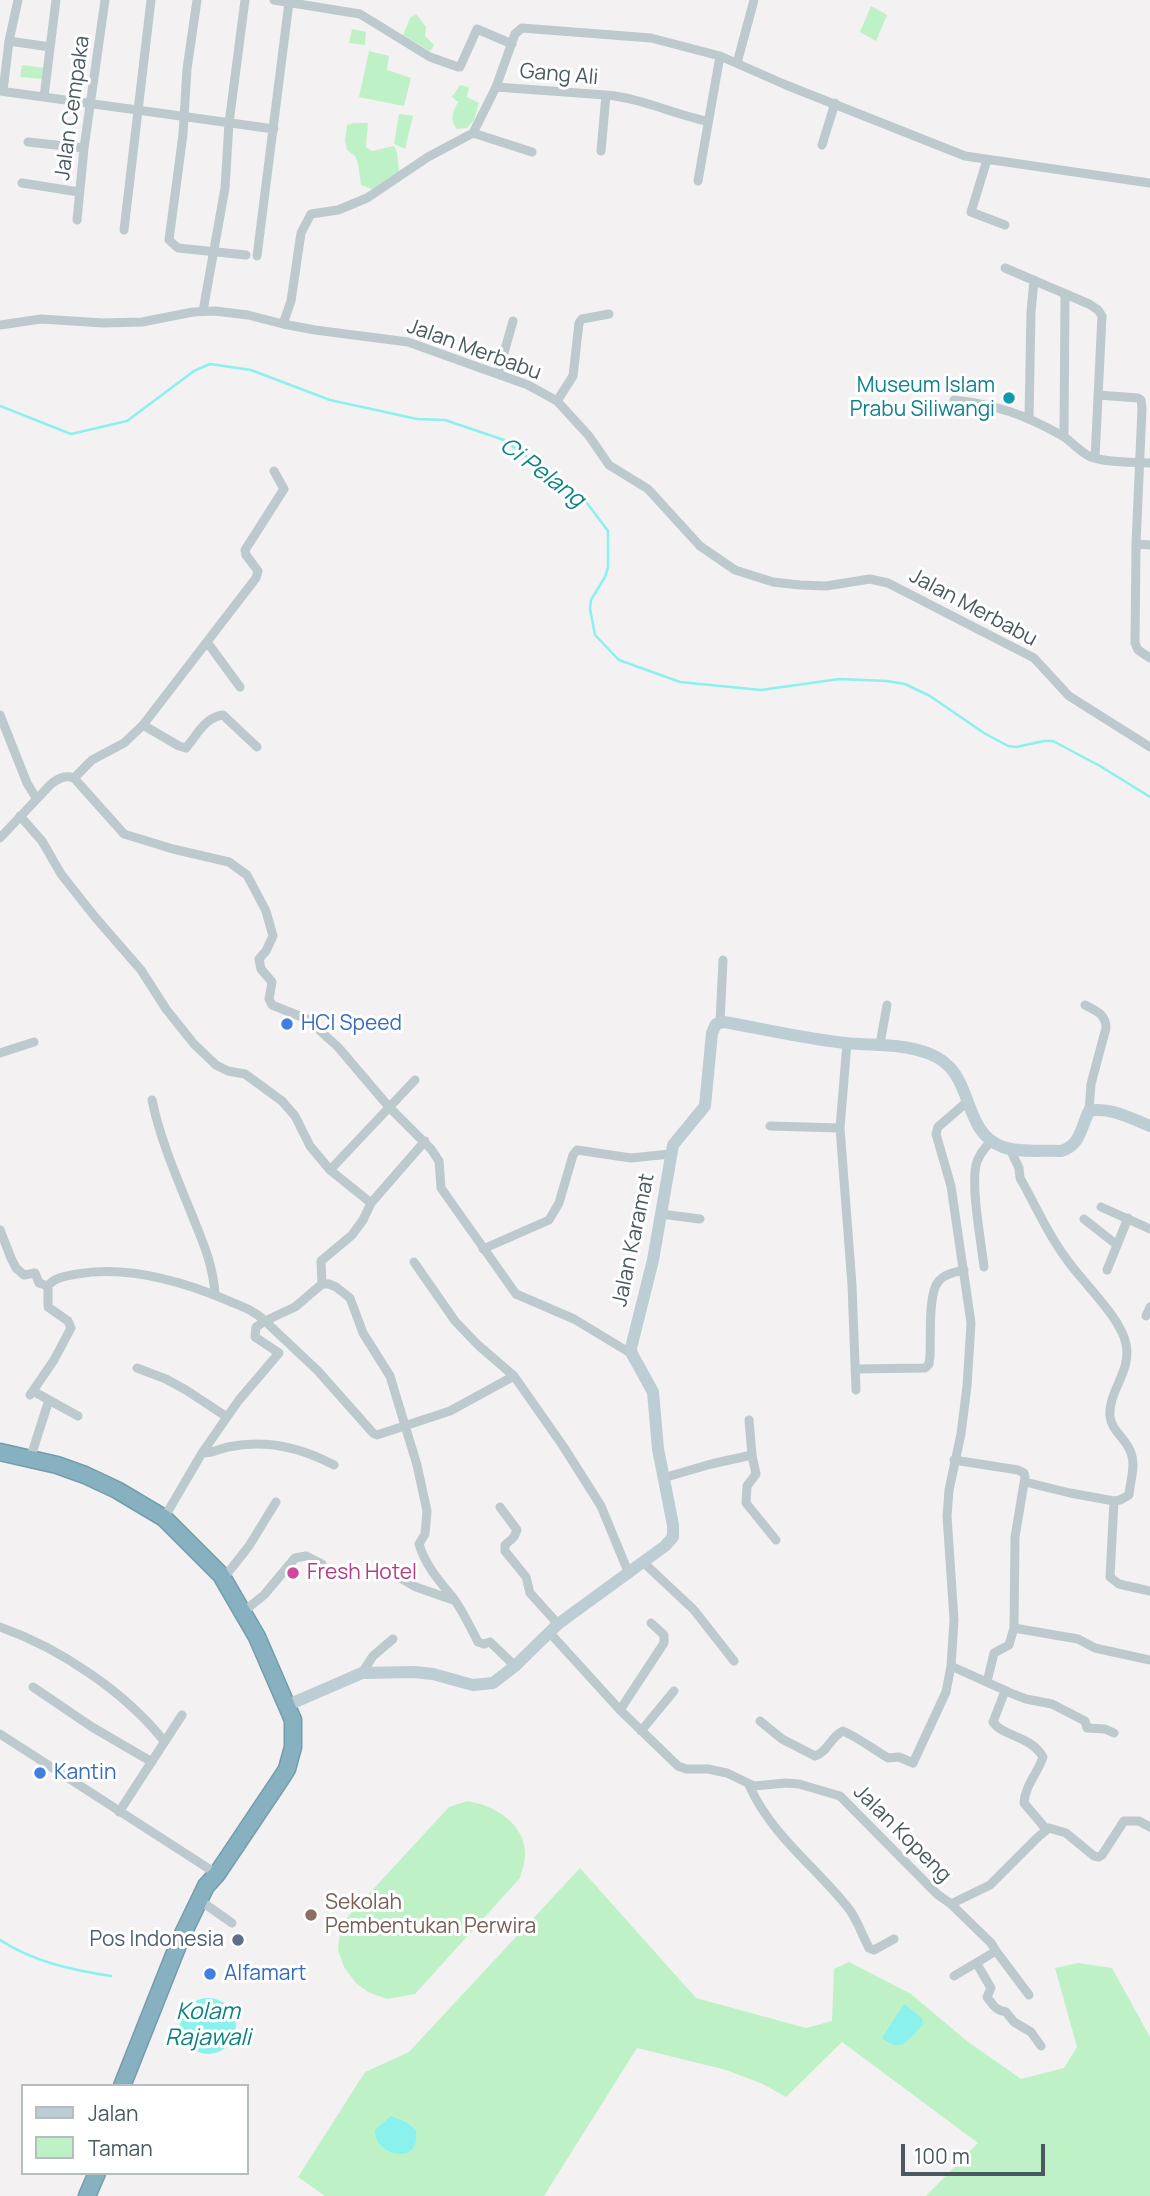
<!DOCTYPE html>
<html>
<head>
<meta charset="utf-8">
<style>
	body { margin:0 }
	#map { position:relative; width:1150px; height:2196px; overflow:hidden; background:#f3f1f1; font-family:Manrope,sans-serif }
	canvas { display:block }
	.legend { position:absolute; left:21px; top:2084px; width:228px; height:91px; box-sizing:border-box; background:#fff; border:2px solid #b6bdbf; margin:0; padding:9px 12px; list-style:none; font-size:21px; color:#485a60 }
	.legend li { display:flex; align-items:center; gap:14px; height:35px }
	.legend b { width:35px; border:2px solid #b6bdbf }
	.scale { position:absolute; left:901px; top:2144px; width:144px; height:32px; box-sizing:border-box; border:4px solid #485a60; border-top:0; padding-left:9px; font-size:21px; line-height:24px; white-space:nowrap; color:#485a60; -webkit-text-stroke:5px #fff; paint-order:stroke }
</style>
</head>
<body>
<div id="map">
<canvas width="1150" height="2196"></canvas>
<ul class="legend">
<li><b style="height:9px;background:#bccdd3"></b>Jalan</li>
<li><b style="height:19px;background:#bef2c6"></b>Taman</li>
</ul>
<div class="scale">100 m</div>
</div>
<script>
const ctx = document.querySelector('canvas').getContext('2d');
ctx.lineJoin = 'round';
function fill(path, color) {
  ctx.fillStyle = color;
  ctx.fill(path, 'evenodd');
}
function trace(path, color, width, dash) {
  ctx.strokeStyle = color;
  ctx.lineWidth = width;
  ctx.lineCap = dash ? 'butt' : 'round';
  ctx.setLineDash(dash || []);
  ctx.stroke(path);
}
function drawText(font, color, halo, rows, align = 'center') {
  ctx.font = font + ' Manrope,sans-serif';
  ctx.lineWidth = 6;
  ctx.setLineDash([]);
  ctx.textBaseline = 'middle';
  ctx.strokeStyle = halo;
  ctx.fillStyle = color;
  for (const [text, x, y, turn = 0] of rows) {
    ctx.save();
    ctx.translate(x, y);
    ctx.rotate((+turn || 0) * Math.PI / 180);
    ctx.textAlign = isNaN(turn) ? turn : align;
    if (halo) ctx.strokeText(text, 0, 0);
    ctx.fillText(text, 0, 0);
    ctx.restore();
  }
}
const green = new Path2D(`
	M871,6L887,15L876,41L860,32Z
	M416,14L426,27L425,36L434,45L430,51L403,35L410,18Z
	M352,29L366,32L365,45L349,43Z
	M369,51L389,56L387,70L411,78L404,106L359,97Z
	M22,65L45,68L43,79L20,77Z
	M460,85L469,87L467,97L479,103L474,120L467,128L457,129C449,119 453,112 458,102L452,97Z
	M399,114L413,116L405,149L394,144Z
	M354,123H368L366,147L372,151L394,146L397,152L399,172L372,189L361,185L358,163L355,156L347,150L345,141L347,125Z
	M467,1801C494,1805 526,1824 525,1855C525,1863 522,1870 520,1878L415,1994L387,1999L368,1992L356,1983L344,1967L338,1950L341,1924L449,1807Z
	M580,1868L696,1998L806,2028L832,2021L834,1969L849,1962L911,1994L967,2041L1021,2079L1064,2068L1077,2047L1055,1968L1078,1963L1112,1968L1150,2037V2196H926L978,2143L842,2042L786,2097L763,2084L726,2070L637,2048L544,2196H325L298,2177L365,2072L409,2052Z`);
const water = new Path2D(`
	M180 2026a28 28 0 1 1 56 0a28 28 0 1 1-56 0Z
	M904,2004L922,2018L923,2024C911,2036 903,2056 882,2038Z
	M391,2116L406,2122L416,2130C421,2169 373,2154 375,2130Z`);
const stream = new Path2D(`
	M0,406L71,434L127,421L194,371L210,364L251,370L330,400L417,419L445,420L504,440L584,499L608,531V567L605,577L591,600L590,609L595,635L619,660L680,682L761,690L839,679L887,681L905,684L930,696L984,733L1008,746L1016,747L1044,741H1053L1100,766L1150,797
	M0,1940C34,1962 72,1970 111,1976`);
const street = new Path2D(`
	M197,0L187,69L183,134L169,240L178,248L246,255
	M274,0L360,14L430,57L458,67H460L477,29L512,44
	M9,41L50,47
	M737,63L754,0
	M496,87L606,95L601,151
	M0,91L274,129
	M3,91L9,41L18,0
	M606,95C641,98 673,114 707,121
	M44,97L56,0
	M473,133L532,152
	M28,142L84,148
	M822,145L835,103
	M987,160L971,212L1005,225
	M698,181L720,56
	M22,183L79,192
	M77,220L84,148L105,0
	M124,230L151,0
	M257,256L289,2
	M1005,268L1089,304L1098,310L1102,316L1095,458
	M203,311L225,188L229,123L245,0
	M283,324L291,301L301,233L311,214L338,210L367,198L428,157L473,133L496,87L515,34L522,28L651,38L720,56L786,85L965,156L1150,183
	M0,325L41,319L103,323L142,322L193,312L215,311L248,315L283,324L315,330L408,342L528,385L557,401L589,436L609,465L648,489L700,546L735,570L773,582L800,585L826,586L870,579L888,583L1034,658L1069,696L1150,747
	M498,374L513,321
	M1098,395L1138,398L1141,400L1142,409L1136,544L1135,643L1138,650L1150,658
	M954,400C997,405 1023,414 1061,435C1072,441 1079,452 1091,457C1108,463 1132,462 1150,463
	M557,401L573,376L579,323L582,319L609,314
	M1029,418L1031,312L1034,280
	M1064,436L1065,295
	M1136,544L1150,545
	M207,642L240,687
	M0,715L27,783L36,798
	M143,725L179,746L186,748C197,735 205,717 223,715L257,747
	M74,778L92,760L124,743L143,725L256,578L258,571L246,555L245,550L284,489L274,471
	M20,816L42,841L61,874L95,917L141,970L166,1009L194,1044L216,1065L228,1071L245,1074L282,1101L295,1116L310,1146L330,1170L371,1203
	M0,838L51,784C59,778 65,775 74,778L124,834L173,849L229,862L247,875L266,911L273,936L266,951L259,959L261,969L272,982L269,999L272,1005L307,1019L338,1047L389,1107L431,1149L439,1161L441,1188L516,1294L574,1319L632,1354
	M1085,1005C1096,1011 1106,1014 1106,1028L1091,1084L1089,1111
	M720,1022L723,960
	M847,1043L840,1128L852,1285L856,1390
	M880,1044L887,1005
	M0,1053L34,1042
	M152,1100C160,1139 177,1178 192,1215C203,1242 213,1265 215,1294
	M770,1126L840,1128
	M1010,1149L1019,1168L1020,1178C1035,1204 1047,1233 1065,1257C1081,1281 1121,1317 1126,1344C1132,1371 1108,1391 1110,1416C1111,1431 1127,1439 1131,1453C1136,1465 1130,1482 1129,1495L1120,1500L1114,1501L1070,1493L1025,1482
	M330,1170L415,1080
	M1101,1207L1150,1229
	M661,1214L700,1219
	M1084,1219L1117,1245
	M0,1230L11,1258L16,1268L24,1275L35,1273L39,1283L48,1286
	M483,1249L549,1220L559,1203L573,1155L577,1150L631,1158L670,1154
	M414,1262L455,1321L478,1345L514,1376L563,1446L601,1506L629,1574
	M984,1267C981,1240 971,1189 976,1165C978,1155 985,1148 991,1141
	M1107,1270L1128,1218
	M322,1284L321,1261L352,1235L363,1220L371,1203L425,1141
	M1146,1316L1150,1307
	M137,1368L166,1379L186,1390L227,1417L202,1453L164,1518
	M855,1369L925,1368L929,1364L930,1356C931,1339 928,1294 938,1282C944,1274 955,1272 964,1270
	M30,1395L54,1360L71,1328L68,1321L48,1307V1286C55,1277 67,1276 77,1274C128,1265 182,1281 229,1301C243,1307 253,1310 265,1321L295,1307L322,1284H329L336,1287L350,1298L363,1333L390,1376L417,1465L427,1511L425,1534L419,1544C425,1565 440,1582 454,1599C463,1612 471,1628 478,1642L484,1644L490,1642L515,1666
	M49,1400L78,1416
	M227,1417L239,1400L279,1353L255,1337L256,1327L265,1321L318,1371L373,1433L377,1435L450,1411L514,1376
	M749,1420L752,1455L756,1474L747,1486L746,1503L776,1540
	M202,1453C215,1453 218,1449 228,1447C265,1439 302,1448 334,1465
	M30,1459L49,1400L33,1391
	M954,1460L1018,1470L1024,1473L1025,1477L1015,1537L1014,1628L1009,1645L994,1653L987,1682
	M663,1478L711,1464L752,1455
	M1114,1501L1110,1577L1119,1584L1150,1591
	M500,1507L517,1530L514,1537L505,1545V1551L526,1577L530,1593L558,1624
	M644,1563L694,1610L734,1661
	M392,1573L416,1587L453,1600
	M223,1579L249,1546L276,1502
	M243,1612L264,1595L295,1558L306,1556L322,1564
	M0,1627C60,1648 125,1692 164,1741
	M1014,1628L1078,1639L1095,1648L1150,1660
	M549,1632L620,1710L678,1766L686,1769H708L727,1773L754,1786L786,1783L799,1784L840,1796L937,1894L951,1904L990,1885L1038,1837L1049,1828L1066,1833L1094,1856L1099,1857L1102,1855L1124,1821H1139L1150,1827
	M951,1666L1013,1694L1026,1699L1052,1704L1085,1721L1087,1728L1105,1729L1114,1733
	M362,1673L373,1656L393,1639
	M33,1687L92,1727L152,1762
	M1005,1691L993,1722C1003,1737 1030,1735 1043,1757C1038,1773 1025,1785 1024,1803L1046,1829
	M620,1710L664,1643V1635L651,1623
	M760,1721L782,1739L815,1756C828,1752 831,1736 843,1731C859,1738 873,1749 888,1758L899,1757L913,1763L946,1692L951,1666L954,1620L947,1516L949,1490L961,1434L967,1386L971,1323L951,1186L936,1134L938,1127L968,1101
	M641,1731L674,1691
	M0,1734L217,1874
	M749,1785C771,1835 816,1867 849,1909C858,1921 862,1935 869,1948L874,1950L894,1939
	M119,1812L182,1715
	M205,1904L232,1923
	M951,1904L991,1943L996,1951L954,1976
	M996,1951L1029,1995
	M977,1964L991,1988L987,1997C993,2005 995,2010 1006,2012L1014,2022L1031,2032L1041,2046`);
const secondary = new Path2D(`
	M288,1705L362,1673L414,1672L433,1674L473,1685L493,1683L515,1666L558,1624L665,1546L673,1537V1525L658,1449L653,1392L632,1354L631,1348L653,1260L673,1145L705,1106L712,1033L716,1024L724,1022C764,1029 805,1039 845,1043C874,1046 903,1043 930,1054C977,1072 959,1131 1003,1147C1020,1153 1043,1150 1061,1151C1081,1145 1081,1127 1089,1111C1109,1106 1132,1119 1150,1126`);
const highway = new Path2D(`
	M0,1452L57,1465L85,1475L117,1490L164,1518L221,1575L257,1637L293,1720V1747L287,1769L282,1777L217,1874L206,1886L180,1940L122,2086
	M87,2196L97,2173`);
const markers = [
	[1009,398,7,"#0f9aa8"],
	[287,1024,7,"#3f7fe0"],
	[293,1573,7,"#d1479c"],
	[40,1773,7,"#3f7fe0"],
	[311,1915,7,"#8d6e63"],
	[238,1940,7,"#5c6f8a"],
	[210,1974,7,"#3f7fe0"]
];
const streetNames = [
	["Gang Ali",559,75,5],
	["Jalan Cempaka",73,108,-82],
	["Jalan Merbabu",474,350,20],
	["Jalan Merbabu",973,608,28],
	["Jalan Karamat",634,1240,-78],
	["Jalan Kopeng",902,1834,45]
];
const cultureNames = [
	["Museum Islam",995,386],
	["Prabu Siliwangi",995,410]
];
const shopNames = [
	["HCI Speed",301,1024],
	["Kantin",54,1773],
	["Alfamart",224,1974]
];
const hotelNames = [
	["Fresh Hotel",307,1573]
];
const educationNames = [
	["Sekolah",325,1903],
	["Pembentukan Perwira",325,1927]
];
const serviceNames = [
	["Pos Indonesia",224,1940]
];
const waterNames = [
	["Ci Pelang",542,473,37],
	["Kolam",208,2013],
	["Rajawali",208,2039]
];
fill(green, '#bef2c6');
fill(water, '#8af1ed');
trace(stream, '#8af1ed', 2.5);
trace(highway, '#729dad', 19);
trace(street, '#bccace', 9);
trace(secondary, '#bccdd3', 12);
trace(highway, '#87b1c1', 16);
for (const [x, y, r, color] of markers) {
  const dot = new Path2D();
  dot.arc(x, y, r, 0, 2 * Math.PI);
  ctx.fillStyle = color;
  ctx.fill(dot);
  trace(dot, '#fff', 2.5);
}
drawText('21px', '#485a60', '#fff', streetNames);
drawText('21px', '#0d838f', '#fff', cultureNames, 'right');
drawText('21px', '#366cbe', '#fff', shopNames, 'left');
drawText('21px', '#b23c85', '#fff', hotelNames, 'left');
drawText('21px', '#785e54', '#fff', educationNames, 'left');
drawText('21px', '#4e5e75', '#fff', serviceNames, 'right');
drawText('italic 23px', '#098480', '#fff', waterNames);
</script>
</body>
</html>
